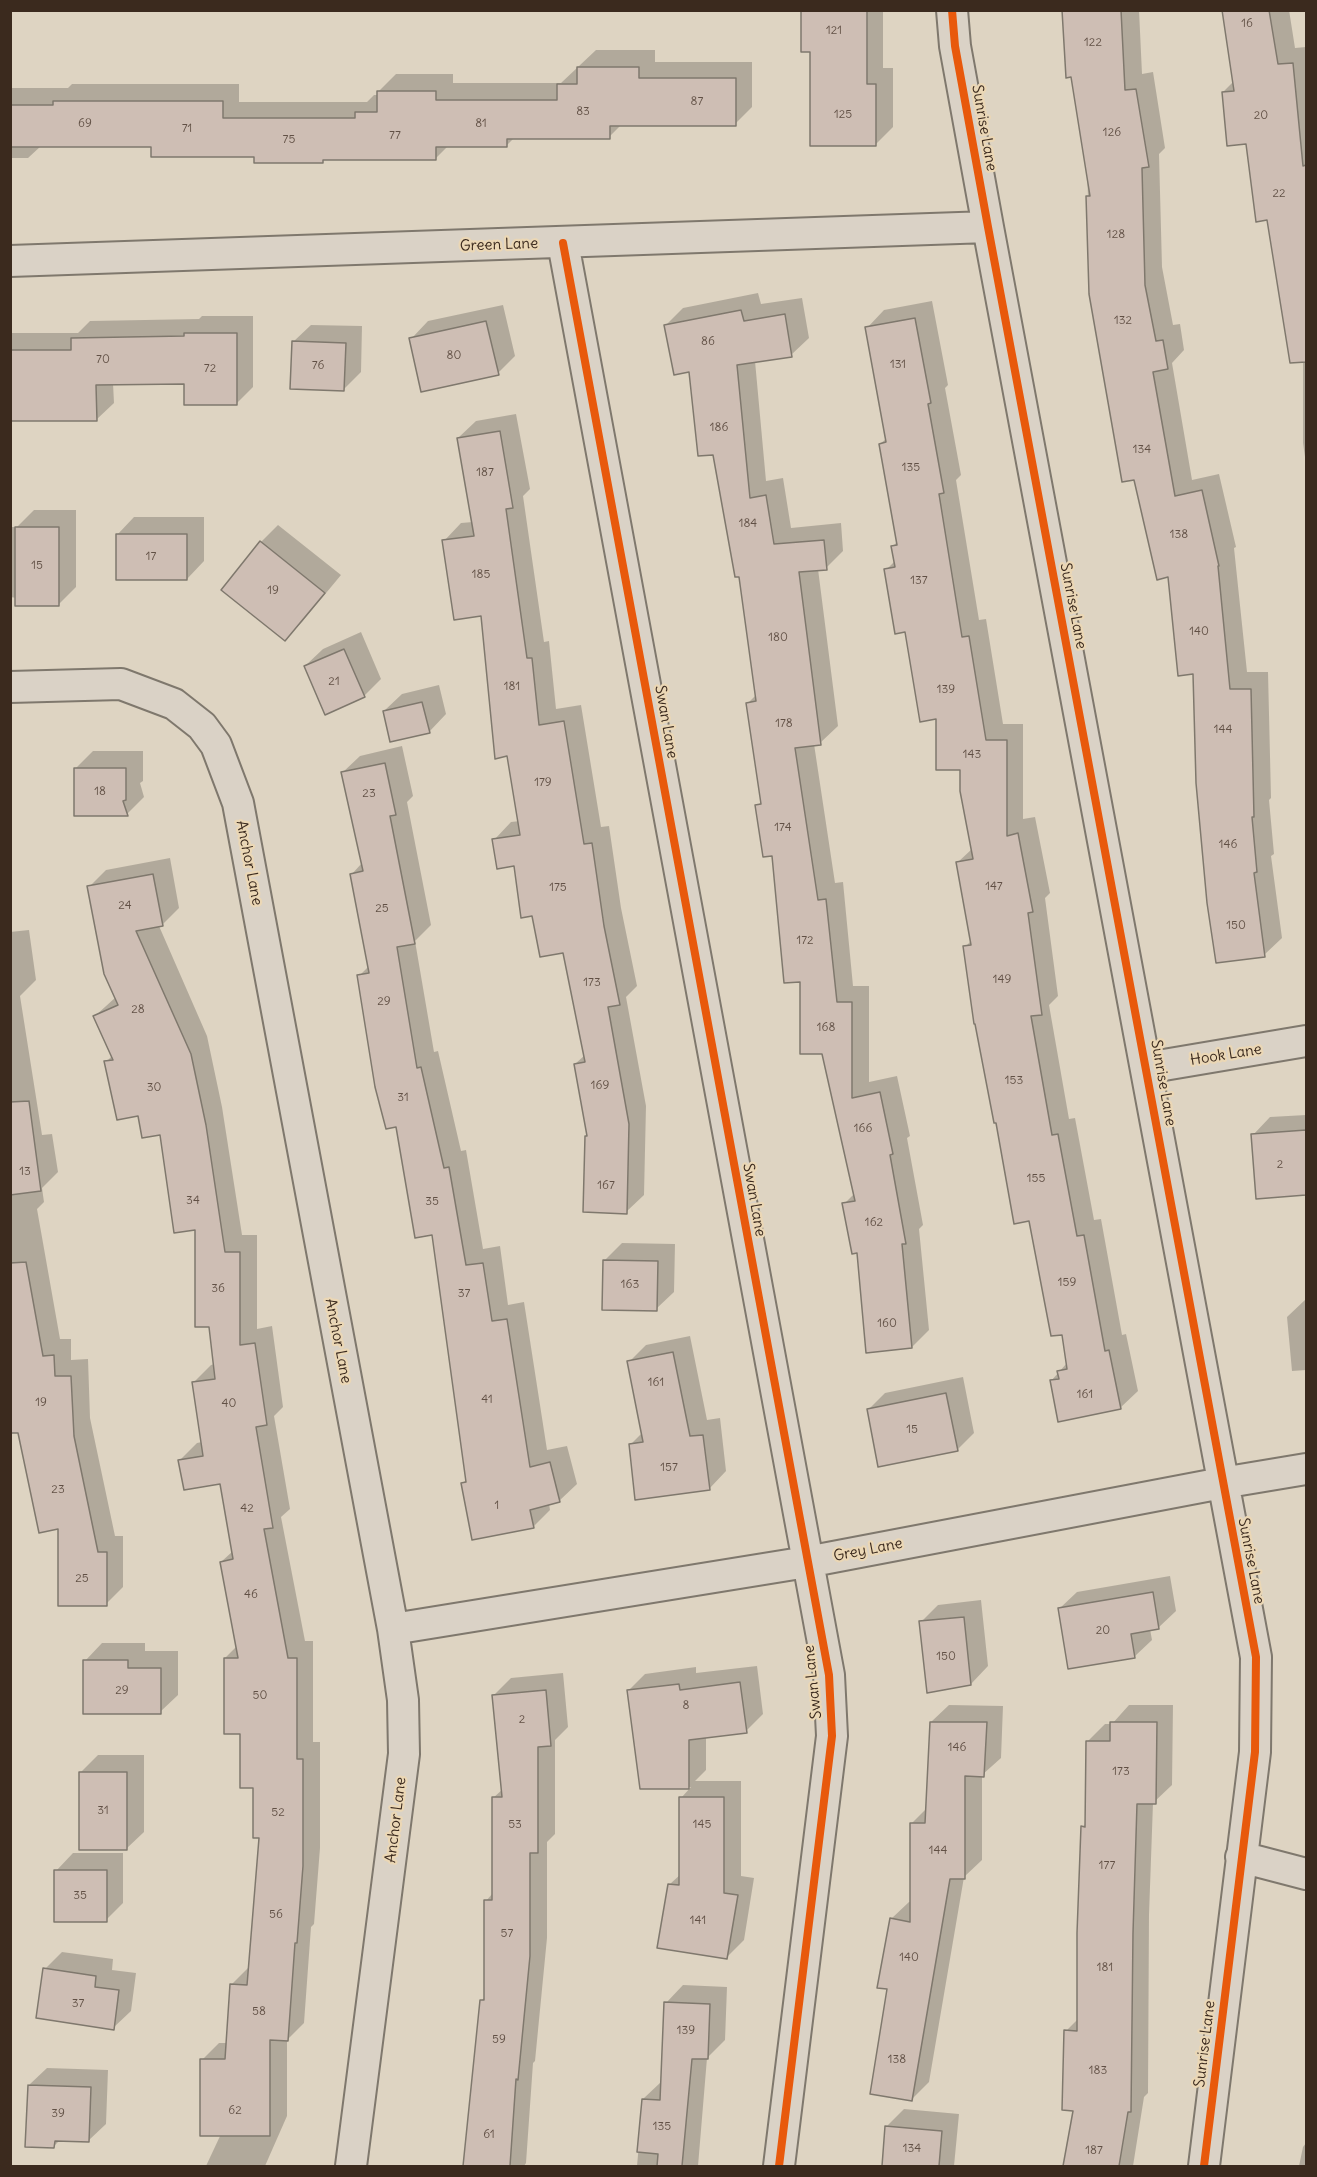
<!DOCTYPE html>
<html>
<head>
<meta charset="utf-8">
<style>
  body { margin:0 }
  #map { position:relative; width:1317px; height:2177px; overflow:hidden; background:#ded4c2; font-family:Delius,sans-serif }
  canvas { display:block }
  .frame { position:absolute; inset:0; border:12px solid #3b2a1e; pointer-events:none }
</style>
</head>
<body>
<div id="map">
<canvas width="1317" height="2177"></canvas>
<div class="frame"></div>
</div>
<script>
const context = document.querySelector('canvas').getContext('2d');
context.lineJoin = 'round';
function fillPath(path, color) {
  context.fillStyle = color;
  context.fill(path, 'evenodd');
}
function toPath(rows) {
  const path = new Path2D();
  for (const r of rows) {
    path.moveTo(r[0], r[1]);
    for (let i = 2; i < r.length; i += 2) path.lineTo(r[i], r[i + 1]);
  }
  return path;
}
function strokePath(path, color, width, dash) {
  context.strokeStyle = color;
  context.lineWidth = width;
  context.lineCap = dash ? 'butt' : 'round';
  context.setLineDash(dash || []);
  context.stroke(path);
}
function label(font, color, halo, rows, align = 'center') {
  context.font = font + ' Delius,sans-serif';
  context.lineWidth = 4.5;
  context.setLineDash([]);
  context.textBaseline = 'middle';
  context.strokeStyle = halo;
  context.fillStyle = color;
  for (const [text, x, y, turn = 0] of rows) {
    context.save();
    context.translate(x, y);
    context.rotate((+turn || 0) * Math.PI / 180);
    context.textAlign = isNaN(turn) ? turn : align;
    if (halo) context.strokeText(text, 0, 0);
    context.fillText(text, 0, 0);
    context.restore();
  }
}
const shadow = toPath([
  [802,10,883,10,883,68,893,68,893,127,876,144,811,50],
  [1064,10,1139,10,1142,74,1153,72,1165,148,1159,154,1162,267,1173,325,1180,324,1184,350,1172,363,1192,480,1219,474,1236,547,1234,548,1247,672,1268,672,1271,798,1269,800,1274,854,1271,856,1282,938,1264,955,1170,575,1091,294,1087,166],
  [1223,10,1289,10,1295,48,1306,47,1306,464,1303,443,1303,345,1247,143,1223,92,1234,81],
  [596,50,655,50,655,62,752,62,752,107,735,124,622,124,609,137,515,137,506,146,448,146,436,158,326,158,323,161,152,146,41,146,28,158,10,158,10,88,68,88,72,84,239,84,239,102,367,102,374,95,379,95,379,91,396,74,453,74,453,83,561,83],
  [758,293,761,304,802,298,809,338,791,355,755,361,766,481,783,478,791,528,841,523,843,551,826,568,818,569,838,726,820,743,814,744,835,883,843,882,853,986,869,986,869,1082,897,1076,910,1136,907,1138,923,1225,919,1229,929,1330,912,1347,858,1251,844,1204,855,1193,823,1052,801,980,773,855,757,806,762,801,748,703,757,694,741,575,714,453,691,370,666,325,683,308],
  [932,301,948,385,945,388,961,475,956,480,979,620,986,619,1003,724,1023,724,1023,819,1035,817,1050,893,1045,898,1058,996,1049,1005,1069,1119,1075,1118,1094,1220,1101,1219,1122,1335,1126,1334,1138,1391,1120,1408,1051,1381,1067,1363,1063,1333,1030,1220,965,947,972,940,957,863,973,848,962,769,938,718,886,570,895,561,893,546,898,541,880,444,887,438,867,328,884,310],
  [503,305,515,356,498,373,411,339,428,321],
  [202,316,253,316,253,387,236,404,185,382,113,383,114,403,96,420,10,419,10,333,78,333,90,321,199,319],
  [311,325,362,326,361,372,344,389,293,342],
  [516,414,530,489,523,496,544,642,549,641,556,709,581,705,601,827,609,826,621,908,637,986,626,997,646,1106,644,1195,626,1212,587,1136,588,1135,575,1064,585,1055,564,952,534,915,515,864,494,840,511,822,520,821,483,615,444,541,461,523,473,522,458,438,476,421],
  [34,510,76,510,76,587,59,604,10,597,10,527,17,527],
  [134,517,204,517,204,561,187,579,117,535],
  [278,525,341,575,302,622,285,639,223,589,261,542],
  [361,632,381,679,364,696,305,666,323,649],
  [439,685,446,714,429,732,384,711,402,694],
  [402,746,413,796,407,802,431,925,415,941,434,1052,438,1051,461,1151,466,1150,483,1249,500,1246,508,1305,524,1302,547,1450,567,1446,577,1484,559,1501,549,1504,550,1510,533,1527,462,1484,467,1479,433,1233,397,1125,359,976,369,966,351,875,362,863,342,773,360,756],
  [93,751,143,751,143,781,140,783,144,797,127,814,76,768],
  [170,858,179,908,162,925,159,926,207,1036,222,1107,242,1235,257,1235,257,1329,272,1326,283,1407,274,1416,290,1509,281,1517,305,1641,313,1641,313,1742,320,1742,320,1848,314,1924,311,1927,304,2023,287,2040,287,2116,265,2166,206,2166,221,2134,202,2060,219,2043,227,2043,231,1985,249,1967,261,1836,254,1786,225,1658,237,1646,221,1562,233,1551,221,1482,180,1460,197,1443,202,1442,194,1382,211,1365,215,1364,196,1228,161,1133,139,1114,106,1062,113,1055,95,1016,116,997,89,887,106,870],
  [29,930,36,980,20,996,42,1135,52,1134,58,1172,42,1188,44,1202,37,1209,60,1339,71,1339,71,1360,88,1359,90,1418,115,1536,123,1536,123,1587,106,1604,59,1527,19,1431,10,1432,10,932],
  [1306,1115,1306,1194,1257,1197,1253,1135,1270,1117],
  [622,1243,675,1244,674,1292,656,1309,605,1260],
  [1306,1299,1306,1370,1292,1371,1287,1317],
  [690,1336,707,1420,720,1418,726,1471,709,1489,630,1445,643,1432,629,1362,646,1345],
  [963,1377,974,1433,957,1450,868,1410,885,1393],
  [1170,1576,1176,1611,1158,1628,1150,1629,1152,1640,1134,1657,1059,1609,1077,1592],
  [981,1600,988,1666,971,1684,921,1622,938,1605],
  [102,1643,145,1643,145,1651,178,1651,178,1695,160,1712,85,1661],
  [757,1666,763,1714,746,1731,706,1736,706,1770,695,1781,741,1781,741,1876,754,1878,744,1940,727,1957,670,1884,681,1874,681,1798,691,1787,641,1787,628,1691,645,1674,696,1667,696,1673],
  [563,1673,568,1727,555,1740,555,1834,547,1842,547,1938,535,2061,533,2063,526,2163,524,2166,465,2166,482,2000,486,1996,486,1901,493,1893,493,1798,503,1789,494,1695,511,1678],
  [949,1705,1003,1706,1001,1758,982,1775,982,1860,964,1877,929,2082,912,2099,889,1988,891,1919,909,1902,912,1902,912,1823,928,1807,931,1722],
  [1129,1705,1173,1705,1172,1785,1153,1803,1149,1915,1148,2093,1144,2097,1133,2166,1065,2166,1074,2109,1066,2031,1079,2018,1082,1827,1087,1823,1088,1741,1105,1724,1112,1724],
  [98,1755,144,1755,144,1832,126,1849,81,1772],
  [73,1853,123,1853,123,1903,106,1920,56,1871],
  [62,1952,113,1959,112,1970,136,1973,131,2011,113,2028,45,1969],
  [683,1985,727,1987,725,2040,707,2058,698,2166,637,2166,643,2099,661,2082,666,2003],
  [47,2068,108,2070,106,2124,88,2141,60,2140,54,2146,29,2085],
  [904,2109,959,2114,954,2166,883,2166,886,2127],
  [1306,2143,1306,2166,1299,2166,1303,2147]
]);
const building = toPath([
  [801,10,867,10,867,84,876,84,876,146,810,146,810,52,801,52,801,10],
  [1062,10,1121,10,1125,90,1136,89,1149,167,1142,168,1145,285,1156,341,1163,340,1168,369,1153,372,1175,496,1202,490,1219,566,1218,566,1230,689,1251,689,1254,817,1252,817,1257,872,1254,873,1265,957,1216,963,1207,903,1196,783,1193,674,1178,676,1168,577,1157,580,1134,480,1122,482,1089,294,1086,196,1090,196,1071,77,1066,78,1062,10],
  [1222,10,1269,10,1278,64,1293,63,1303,166,1306,165,1306,362,1290,363,1267,220,1256,222,1246,144,1227,146,1222,92,1234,91,1222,10],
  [577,67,639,67,639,78,736,78,736,126,610,126,610,139,507,139,507,147,436,147,436,160,323,160,323,163,254,163,254,157,151,157,151,147,10,147,10,105,53,105,53,101,223,101,223,118,355,118,355,112,377,112,377,91,436,91,436,100,557,100,557,84,577,84,577,67],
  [741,310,744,321,785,314,792,357,737,365,750,498,766,495,774,544,824,540,827,570,799,572,821,745,795,748,818,900,826,899,837,1002,852,1002,852,1098,880,1092,893,1154,890,1155,906,1244,902,1244,912,1348,866,1353,857,1253,852,1254,842,1203,855,1201,822,1054,800,1054,800,982,784,983,772,856,763,857,755,805,761,804,746,703,756,701,739,577,735,577,713,455,698,456,689,372,674,375,664,325,741,310],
  [915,318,931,403,928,404,944,493,939,494,962,637,969,636,986,740,1007,740,1007,836,1018,833,1033,912,1028,913,1042,1015,1031,1016,1052,1135,1058,1134,1077,1236,1084,1235,1105,1351,1109,1350,1121,1409,1058,1422,1050,1380,1059,1379,1057,1371,1067,1369,1062,1335,1051,1336,1029,1221,1014,1224,996,1123,994,1123,975,1024,974,1024,963,946,971,945,956,862,973,859,960,791,960,770,936,770,936,719,920,722,905,632,895,634,884,569,895,567,891,546,897,545,879,444,886,442,865,327,915,318],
  [486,321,499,375,421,392,409,338,486,321],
  [184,333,237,333,237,405,184,405,184,384,96,385,97,421,10,421,10,350,71,350,71,338,184,336,184,333],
  [292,341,346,343,344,391,290,389,292,341],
  [500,431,513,508,506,509,527,658,532,658,539,725,564,721,584,844,592,843,604,926,620,1005,608,1007,629,1124,627,1214,583,1212,585,1136,587,1136,574,1064,585,1062,563,953,540,957,532,916,521,918,514,866,497,869,492,839,520,835,507,756,495,759,481,616,454,620,442,540,474,536,457,438,500,431],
  [15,527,59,527,59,606,15,606,15,527],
  [116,534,187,534,187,580,116,580,116,534],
  [260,541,325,593,285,641,221,590,260,541],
  [344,649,365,697,325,715,304,666,344,649],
  [422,702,430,733,390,742,383,711,422,702],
  [385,763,396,815,390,816,415,944,397,947,417,1068,421,1067,444,1168,449,1167,466,1265,483,1263,492,1321,507,1319,530,1467,550,1462,560,1502,530,1510,534,1528,472,1540,461,1483,466,1482,432,1235,415,1238,396,1127,386,1129,375,1087,357,975,369,973,350,874,363,871,341,772,385,763],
  [74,768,126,768,126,800,123,801,128,816,74,816,74,768],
  [153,874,163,926,136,931,191,1054,206,1125,225,1252,240,1252,240,1345,255,1343,267,1425,256,1427,273,1528,264,1529,288,1658,297,1658,297,1759,303,1759,303,1866,297,1943,295,1943,288,2041,270,2040,270,2136,200,2136,200,2059,225,2059,230,1984,247,1985,259,1838,253,1838,253,1788,240,1788,240,1734,224,1734,224,1658,238,1658,220,1562,233,1559,220,1484,184,1490,178,1460,203,1456,192,1382,215,1379,209,1327,195,1327,195,1230,174,1233,160,1135,142,1138,138,1116,117,1120,104,1061,113,1060,93,1016,118,1005,104,974,87,886,153,874],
  [29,1101,41,1191,10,1195,10,1102,29,1101],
  [1306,1130,1306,1195,1256,1199,1251,1134,1306,1130],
  [603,1260,658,1261,657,1311,602,1310,603,1260],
  [26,1262,43,1356,54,1355,55,1376,71,1376,74,1436,98,1552,107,1552,107,1606,58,1606,58,1529,39,1533,18,1433,10,1433,10,1263,26,1262],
  [673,1352,690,1436,703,1435,710,1490,635,1500,629,1444,643,1442,627,1361,673,1352],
  [946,1393,958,1451,878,1467,867,1409,946,1393],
  [1153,1592,1159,1629,1131,1634,1135,1658,1068,1669,1058,1608,1153,1592],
  [964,1617,971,1685,927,1693,919,1621,964,1617],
  [83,1660,128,1660,128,1668,161,1668,161,1714,83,1714,83,1660],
  [740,1682,747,1733,689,1740,689,1789,640,1789,627,1690,679,1684,680,1690,740,1682],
  [546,1690,551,1746,538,1747,538,1853,530,1853,530,1956,518,2080,516,2079,510,2166,463,2166,480,2000,484,2000,484,1900,492,1900,492,1797,502,1797,492,1695,546,1690],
  [930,1722,987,1722,984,1777,965,1776,965,1879,950,1879,912,2101,870,2094,887,1989,877,1988,890,1918,910,1922,910,1823,925,1823,930,1722],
  [1110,1722,1157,1722,1156,1804,1137,1804,1133,1933,1131,2112,1128,2112,1119,2166,1063,2166,1073,2111,1062,2110,1064,2030,1077,2031,1077,1933,1081,1826,1085,1827,1086,1741,1110,1741,1110,1722],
  [79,1772,127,1772,127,1850,79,1850,79,1772],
  [679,1797,724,1797,724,1893,738,1895,727,1959,657,1948,668,1884,679,1885,679,1797],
  [54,1870,107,1870,107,1922,54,1922,54,1870],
  [43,1968,96,1976,95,1987,119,1990,114,2030,36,2018,43,1968],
  [664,2002,710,2004,708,2059,692,2059,682,2166,657,2166,658,2154,637,2152,642,2099,660,2100,664,2002],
  [28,2085,91,2087,89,2142,55,2141,54,2148,25,2147,28,2085],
  [885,2126,942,2131,939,2166,882,2166,885,2126]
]);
const minor = toPath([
  [952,10,955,46,988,227,1256,1657,1255,1752,1204,2166],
  [563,243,829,1675,832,1736,779,2166],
  [10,261,988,227],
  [10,687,121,684,174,704,202,726,216,745,238,803,393,1629,403,1700,404,1754,351,2166],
  [1146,1068,1306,1041],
  [393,1629,807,1562,1222,1483,1306,1469],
  [1241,1857,1306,1874]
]);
const cycleway = toPath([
  [952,10,955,46,988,227,1256,1657,1255,1752,1204,2166],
  [563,243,829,1675,832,1736,779,2166]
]);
const numberNames = [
  ["16",1247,24],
  ["121",834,31],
  ["122",1093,43],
  ["87",697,102],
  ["83",583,112],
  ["125",843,115],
  ["20",1261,116],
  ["69",85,124],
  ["81",481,124],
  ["71",187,129],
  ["126",1112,133],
  ["77",395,136],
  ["75",289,140],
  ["22",1279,194],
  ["128",1116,235],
  ["132",1123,321],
  ["86",708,342],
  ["80",454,356],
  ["70",103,360],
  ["131",898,365],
  ["76",318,366],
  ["72",210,369],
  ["186",719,428],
  ["134",1142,450],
  ["135",911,468],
  ["187",485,473],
  ["184",748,524],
  ["138",1179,535],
  ["17",151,557],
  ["15",37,566],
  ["185",481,575],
  ["137",919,581],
  ["19",273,591],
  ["140",1199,632],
  ["180",778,638],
  ["21",334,682],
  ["181",512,687],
  ["139",946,690],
  ["178",784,724],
  ["144",1223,730],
  ["143",972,755],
  ["179",543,783],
  ["18",100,792],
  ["23",369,794],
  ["174",783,828],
  ["146",1228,845],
  ["147",994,887],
  ["175",558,888],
  ["24",125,906],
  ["25",382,909],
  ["150",1236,926],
  ["172",805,941],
  ["149",1002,980],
  ["173",592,983],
  ["29",384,1002],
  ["28",138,1010],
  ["168",826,1028],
  ["153",1014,1081],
  ["169",600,1086],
  ["30",154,1088],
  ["31",403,1098],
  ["166",863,1129],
  ["2",1280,1165],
  ["13",25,1172],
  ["155",1036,1179],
  ["167",606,1186],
  ["34",193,1201],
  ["35",432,1202],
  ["162",874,1223],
  ["159",1067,1283],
  ["163",630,1285],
  ["36",218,1289],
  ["37",464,1294],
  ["160",887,1324],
  ["161",656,1383],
  ["161",1085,1395],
  ["41",487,1400],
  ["19",41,1403],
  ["40",229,1404],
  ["15",912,1430],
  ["157",669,1468],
  ["23",58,1490],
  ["1",497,1506],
  ["42",247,1509],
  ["25",82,1579],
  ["46",251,1595],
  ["20",1103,1631],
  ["150",946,1657],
  ["29",122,1691],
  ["50",260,1696],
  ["8",686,1706],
  ["2",522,1720],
  ["146",957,1748],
  ["173",1121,1772],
  ["31",103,1811],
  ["52",278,1813],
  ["53",515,1825],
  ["145",702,1825],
  ["144",938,1851],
  ["177",1107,1866],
  ["35",80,1896],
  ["56",276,1915],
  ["141",698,1921],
  ["57",507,1934],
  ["140",909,1958],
  ["181",1105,1968],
  ["37",78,2004],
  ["58",259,2012],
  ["139",686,2031],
  ["59",499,2040],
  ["138",897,2060],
  ["183",1098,2071],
  ["62",235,2111],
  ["39",58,2114],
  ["135",662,2127],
  ["61",489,2135],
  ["134",912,2149],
  ["187",1094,2151]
];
const streetNames = [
  ["Sunrise Lane",984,128,80],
  ["Green Lane",499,245,-2],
  ["Sunrise Lane",1073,606,79],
  ["Swan Lane",666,722,80],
  ["Anchor Lane",249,863,79],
  ["Hook Lane",1226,1055,-9],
  ["Sunrise Lane",1163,1083,80],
  ["Swan Lane",754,1200,80],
  ["Anchor Lane",338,1341,79],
  ["Grey Lane",868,1550,-11],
  ["Sunrise Lane",1251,1561,79],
  ["Swan Lane",813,1682,-96],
  ["Anchor Lane",396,1820,-83],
  ["Sunrise Lane",1205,2044,-83]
];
fillPath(shadow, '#0003');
fillPath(building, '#cebeb4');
strokePath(building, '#7f786d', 1.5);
strokePath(minor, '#7f786d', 34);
strokePath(minor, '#dad2c6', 30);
strokePath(cycleway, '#e8590c', 8);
label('12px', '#615045', null, numberNames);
label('15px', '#3b2a1e', '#ebd7b5', streetNames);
</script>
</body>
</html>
